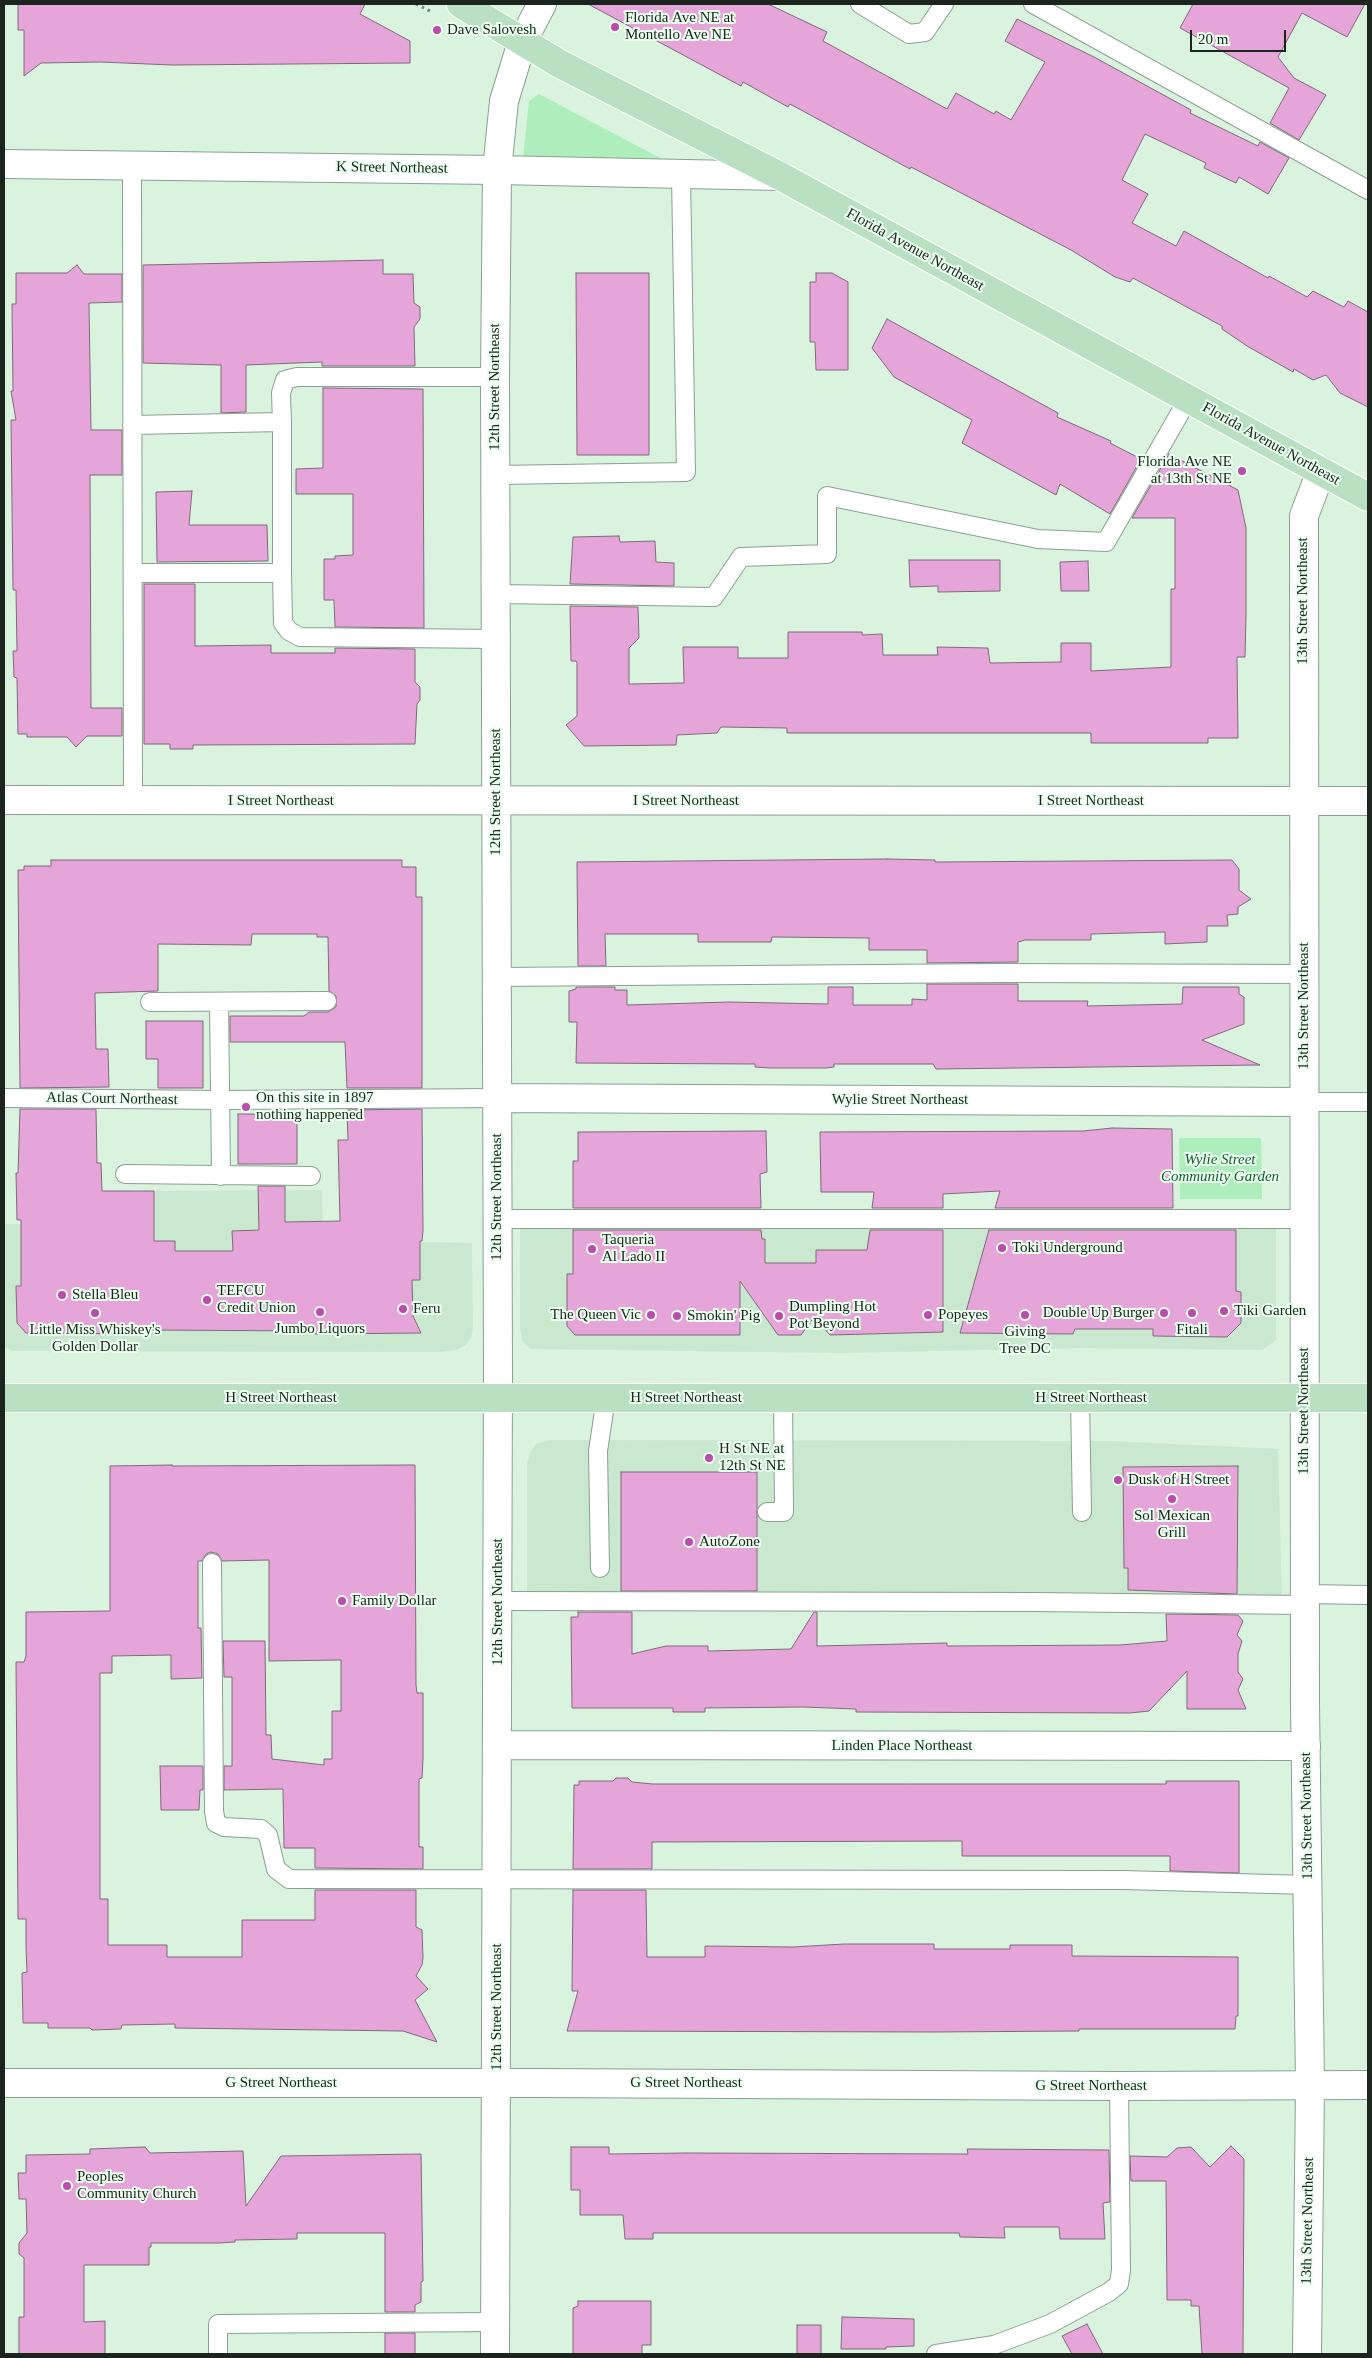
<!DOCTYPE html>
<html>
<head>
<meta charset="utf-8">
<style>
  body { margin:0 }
  #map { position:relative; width:1372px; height:2358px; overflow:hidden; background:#daf3df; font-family:"Times New Roman",serif }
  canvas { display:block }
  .frame { position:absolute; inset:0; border:5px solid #1b241d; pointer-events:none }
  .scale { position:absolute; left:1190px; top:30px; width:96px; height:22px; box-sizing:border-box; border:2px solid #1b241d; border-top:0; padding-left:6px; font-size:15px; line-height:18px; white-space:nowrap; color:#1b241d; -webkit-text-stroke:4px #ebffef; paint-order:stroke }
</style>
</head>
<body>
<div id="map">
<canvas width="1372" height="2358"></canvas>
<div class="frame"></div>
<div class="scale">20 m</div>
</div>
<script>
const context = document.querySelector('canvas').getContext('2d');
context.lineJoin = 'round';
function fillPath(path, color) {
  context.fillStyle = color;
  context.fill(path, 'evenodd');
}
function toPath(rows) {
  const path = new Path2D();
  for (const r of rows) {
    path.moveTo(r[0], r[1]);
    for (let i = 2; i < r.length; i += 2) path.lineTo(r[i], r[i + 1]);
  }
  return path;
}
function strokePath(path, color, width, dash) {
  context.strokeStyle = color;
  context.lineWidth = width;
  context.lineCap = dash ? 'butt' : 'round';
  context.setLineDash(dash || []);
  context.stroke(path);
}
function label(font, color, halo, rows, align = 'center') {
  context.font = font + ' "Times New Roman",serif';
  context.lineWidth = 4;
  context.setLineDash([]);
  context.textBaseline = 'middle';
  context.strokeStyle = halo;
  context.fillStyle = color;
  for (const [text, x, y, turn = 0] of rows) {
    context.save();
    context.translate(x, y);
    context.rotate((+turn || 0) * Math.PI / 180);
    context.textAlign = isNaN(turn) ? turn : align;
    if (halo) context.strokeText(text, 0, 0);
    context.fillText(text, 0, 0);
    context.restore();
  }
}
const built = toPath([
  [322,1190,323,1240,472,1243,473,1327,471,1338,465,1346,456,1350,438,1352,12,1351,4,1347,4,1224,153,1224,154,1191],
  [520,1224,1276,1226,1276,1340,1262,1350,1081,1348,842,1353,530,1349,522,1341,520,1327],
  [549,1440,1111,1441,1278,1449,1282,1601,527,1600,527,1464,530,1453,536,1444]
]);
const green = toPath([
  [539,94,662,159,662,161,523,158,529,101],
  [1179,1138,1261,1138,1262,1199,1180,1199]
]);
const building = toPath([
  [18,4,365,4,360,14,410,41,410,63,172,65,100,62,41,63,24,76,24,30,18,30,18,4],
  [588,4,768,4,827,32,823,41,947,109,956,93,994,114,996,111,1011,120,1045,62,1005,41,1017,19,1094,57,1191,110,1190,113,1258,146,1260,142,1289,158,1268,194,1239,177,1236,183,1204,168,1206,163,1145,134,1122,180,1148,194,1132,223,1176,246,1184,231,1268,278,1269,276,1307,297,1313,291,1344,307,1348,301,1368,312,1368,407,1340,393,1326,375,1313,380,1294,369,1293,372,1247,346,1222,329,1222,326,1133,278,1130,282,1115,277,1071,250,1021,224,911,167,910,169,790,104,788,107,743,82,741,86,588,4],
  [1193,4,1365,4,1347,37,1302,13,1278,57,1294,78,1326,95,1299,140,1270,123,1289,88,1180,28,1193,4],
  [383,260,383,274,413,274,414,303,420,307,420,319,414,327,415,366,322,366,322,362,246,365,246,412,221,413,221,365,143,363,143,265,383,260],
  [77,265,84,274,122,274,122,302,89,303,91,430,122,430,122,475,90,475,91,708,122,708,122,736,87,736,76,747,67,737,27,737,27,734,18,734,17,678,14,677,13,651,17,651,16,590,13,590,11,420,16,420,11,391,13,391,12,304,16,304,16,273,67,273,77,265],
  [576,273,649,273,649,455,577,455,576,273],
  [816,273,832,273,848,282,848,370,816,370,815,342,810,342,810,282,816,282,816,273],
  [887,319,1058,413,1057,417,1111,441,1110,443,1141,459,1110,514,1060,484,1056,495,962,443,972,420,894,377,872,348,887,319],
  [323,388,423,389,424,628,335,627,334,600,324,600,324,559,335,559,335,556,353,555,353,494,296,494,296,469,323,468,323,388],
  [1169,454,1238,490,1246,528,1246,616,1245,657,1237,657,1238,738,1208,738,1208,743,1091,743,1091,733,787,733,787,728,721,727,717,733,677,735,676,745,584,746,566,725,577,716,577,663,576,661,571,661,570,606,638,607,639,638,629,648,629,684,684,683,683,647,738,647,738,658,788,658,788,632,862,632,862,635,882,634,883,655,938,655,937,647,988,648,990,663,1061,662,1061,643,1091,643,1091,671,1171,667,1171,589,1175,589,1175,518,1132,518,1169,454],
  [192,491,189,525,267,525,268,561,157,562,156,492,192,491],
  [619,536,620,542,655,541,656,562,674,563,674,586,570,584,573,537,619,536],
  [909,560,1000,560,1000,591,938,592,938,586,910,587,909,560],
  [1088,561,1089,591,1061,591,1060,562,1088,561],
  [144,584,195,584,195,646,271,645,271,653,335,653,335,648,415,649,415,682,420,687,420,700,417,704,415,744,193,745,193,749,170,749,170,744,144,744,144,584],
  [887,859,935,860,935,862,1232,860,1239,869,1239,890,1251,899,1238,907,1238,914,1227,915,1228,926,1207,926,1207,942,1165,944,1165,932,1091,934,1091,940,1025,940,1018,942,1018,962,927,963,927,950,869,950,869,938,772,937,771,942,698,942,698,934,605,934,606,966,578,966,577,862,887,859],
  [51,860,402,860,402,867,416,867,416,897,422,897,422,1088,347,1088,345,1042,230,1042,230,1016,304,1016,309,1012,328,1012,336,1007,336,996,329,991,328,937,317,937,317,934,252,934,251,945,158,944,158,991,95,993,96,1049,108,1049,109,1087,20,1088,18,870,24,870,24,866,51,866,51,860],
  [927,984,1018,984,1018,1001,1088,1001,1087,1006,1182,1004,1183,987,1239,987,1239,994,1244,997,1244,1024,1202,1040,1260,1065,936,1069,933,1064,834,1064,834,1067,826,1068,770,1068,755,1067,755,1064,576,1063,577,1022,569,1022,569,991,576,989,576,987,615,987,615,990,627,990,627,1005,729,1002,828,1004,828,987,853,987,853,1005,912,1005,912,999,927,1000,927,984],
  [146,1021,203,1021,203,1088,158,1088,158,1059,146,1059,146,1021],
  [20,1109,96,1109,97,1163,101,1163,102,1191,154,1191,154,1241,175,1241,175,1251,233,1251,232,1231,259,1230,258,1186,285,1186,285,1222,340,1221,338,1140,348,1140,347,1110,422,1109,423,1231,422,1241,420,1241,420,1280,412,1280,413,1316,421,1333,315,1334,313,1331,151,1330,147,1334,26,1333,17,1323,16,1286,21,1286,21,1220,17,1220,16,1173,18,1173,20,1109],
  [238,1114,297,1114,297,1164,238,1164,238,1114],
  [1112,1128,1172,1129,1173,1208,995,1208,1000,1191,943,1194,943,1208,872,1208,874,1192,821,1192,820,1132,1083,1131,1112,1128],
  [766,1131,767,1172,760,1174,761,1208,573,1208,573,1161,578,1161,578,1132,766,1131],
  [573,1230,761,1230,762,1239,765,1239,765,1263,816,1263,816,1250,867,1250,870,1230,943,1230,943,1332,830,1335,814,1317,801,1335,778,1335,740,1281,740,1335,575,1335,567,1326,567,1274,573,1274,573,1230],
  [989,1230,1236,1230,1236,1291,1241,1292,1241,1323,1227,1337,1153,1336,1153,1329,1075,1329,1073,1334,960,1333,989,1230],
  [172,1465,172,1466,415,1465,416,1685,417,1693,423,1693,423,1759,422,1778,419,1779,419,1847,423,1847,423,1869,315,1868,315,1848,284,1848,283,1789,224,1790,224,1766,232,1766,232,1677,224,1677,223,1641,265,1641,266,1735,271,1735,272,1759,324,1765,324,1759,332,1759,332,1711,341,1711,341,1660,269,1661,269,1560,222,1561,218,1554,211,1552,206,1554,202,1561,198,1561,198,1628,201,1628,202,1678,171,1679,171,1655,112,1656,112,1673,100,1673,100,1899,108,1899,108,1945,167,1945,167,1957,242,1957,242,1920,315,1920,315,1890,416,1890,416,1927,422,1930,423,1958,422,1965,416,1976,428,1989,415,2000,437,2042,403,2031,175,2028,175,2024,122,2025,121,2029,92,2030,90,2028,48,2028,48,2023,23,2023,22,1973,27,1972,26,1948,26,1919,18,1919,16,1662,24,1662,26,1656,26,1612,110,1611,110,1466,172,1465],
  [1238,1466,1237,1594,1128,1590,1128,1568,1124,1568,1123,1467,1238,1466],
  [621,1472,757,1472,757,1591,621,1591,621,1472],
  [578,1612,632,1612,632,1654,666,1646,708,1646,708,1651,791,1649,814,1612,817,1612,817,1646,947,1643,947,1646,1120,1645,1167,1641,1166,1614,1238,1615,1243,1621,1237,1635,1242,1641,1238,1654,1238,1672,1243,1679,1238,1690,1246,1709,1187,1709,1187,1671,1149,1711,1130,1713,856,1712,856,1709,803,1707,705,1708,705,1712,673,1712,673,1708,572,1708,571,1617,578,1617,578,1612],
  [160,1766,203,1766,203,1790,200,1790,199,1810,161,1810,160,1766],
  [616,1778,628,1778,632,1782,653,1784,1166,1784,1166,1781,1239,1781,1239,1873,1170,1871,1170,1856,962,1856,962,1841,652,1842,652,1869,573,1869,574,1785,579,1785,579,1781,613,1781,616,1778],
  [573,1890,646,1890,647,1957,705,1957,705,1946,793,1947,844,1944,934,1944,934,1949,1010,1949,1010,1945,1072,1945,1072,1956,1238,1957,1238,2016,1236,2016,1235,2029,1079,2029,1079,2031,934,2032,567,2031,578,1991,572,1991,573,1890],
  [1231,2146,1244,2159,1243,2354,1202,2354,1199,2306,1191,2306,1191,2300,1167,2300,1166,2181,1131,2181,1130,2156,1167,2157,1177,2148,1191,2147,1210,2167,1231,2146],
  [145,2147,150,2153,243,2151,246,2206,281,2156,421,2154,423,2281,421,2282,421,2302,415,2305,415,2312,385,2312,385,2233,297,2233,297,2239,235,2240,235,2242,219,2243,151,2243,151,2247,149,2247,149,2265,84,2265,84,2322,105,2321,105,2354,19,2354,19,2317,24,2317,24,2258,19,2254,19,2243,27,2233,26,2199,19,2199,18,2173,26,2173,26,2155,90,2154,90,2149,145,2147],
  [571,2147,609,2147,609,2154,686,2153,968,2154,967,2149,1109,2150,1110,2202,1103,2203,1105,2239,1060,2239,1059,2227,1004,2227,1005,2238,960,2237,959,2233,653,2233,653,2239,625,2239,623,2215,580,2215,580,2190,571,2190,571,2147],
  [578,2301,651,2301,651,2345,642,2345,642,2354,573,2354,573,2308,578,2306,578,2301],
  [842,2317,914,2319,914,2346,886,2347,886,2349,841,2349,842,2317],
  [1087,2324,1103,2354,1072,2354,1062,2336,1087,2324],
  [797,2325,821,2325,821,2354,797,2354,797,2325],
  [385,2333,415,2333,415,2354,385,2354,385,2333]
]);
const path = toPath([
  [416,4,432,12]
]);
const service = toPath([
  [860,4,909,34,925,32,944,4],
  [1033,4,1368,190],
  [132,166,133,801],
  [282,422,281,393,285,380,297,377,495,377],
  [132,425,282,422,282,573,133,573],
  [496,475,686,472,681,174],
  [282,573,283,623,289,631,300,637,496,639],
  [496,594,714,597,741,557,827,554,827,496,1038,539,1106,542,1188,399],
  [497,977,1000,973,1304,974],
  [150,1002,327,1001],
  [219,1002,221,1176],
  [4,1098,221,1100,497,1098],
  [1304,1102,1368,1102],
  [125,1174,311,1176],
  [497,1219,1304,1219],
  [1080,1398,1082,1512],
  [767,1512,784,1512,783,1398],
  [212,1563,214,1811,216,1823,224,1827,261,1829,268,1835,276,1869,289,1879,1123,1880,1308,1885],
  [600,1568,598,1451,606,1398],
  [1305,1594,1368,1595],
  [498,1601,1034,1602,1305,1605],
  [218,2354,218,2324,495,2322],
  [936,2354,994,2345,1050,2324,1109,2292,1119,2284,1121,2270,1119,2086]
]);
const minor = toPath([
  [522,42,542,4],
  [4,800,1368,801],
  [497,1098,1304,1102],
  [498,1745,1306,1746],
  [4,2083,538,2083,1119,2086,1368,2085],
  [495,2354,498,1371,495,377,497,170]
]);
const tertiary = toPath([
  [1307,2354,1310,2085,1305,1702,1304,516,1321,471]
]);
const secondary = toPath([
  [4,164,497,170,780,176],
  [497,170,504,101,522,42]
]);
const primary = toPath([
  [461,4,560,64,780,176,1368,497],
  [4,1398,1368,1398]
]);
const markers = [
  [615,27,5,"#b94cac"],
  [437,30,5,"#b94cac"],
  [1242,471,5,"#b94cac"],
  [246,1107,5,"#b94cac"],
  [1002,1248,5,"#b94cac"],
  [592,1249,5,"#b94cac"],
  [62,1295,5,"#b94cac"],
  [207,1300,5,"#b94cac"],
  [403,1309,5,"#b94cac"],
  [1224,1311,5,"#b94cac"],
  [320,1312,5,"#b94cac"],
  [95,1313,5,"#b94cac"],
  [1164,1313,5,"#b94cac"],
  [1192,1313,5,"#b94cac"],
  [651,1315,5,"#b94cac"],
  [928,1315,5,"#b94cac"],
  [1025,1315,5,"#b94cac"],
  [677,1316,5,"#b94cac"],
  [779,1316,5,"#b94cac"],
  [709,1458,5,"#b94cac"],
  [1118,1480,5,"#b94cac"],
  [1172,1499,5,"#b94cac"],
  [689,1542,5,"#b94cac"],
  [342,1601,5,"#b94cac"],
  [67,2186,5,"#b94cac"]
];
const poiNames = [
  ["Florida Ave NE at",625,18],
  ["Montello Ave NE",625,35],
  ["Dave Salovesh",447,30],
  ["Florida Ave NE",1232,462,"right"],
  ["at 13th St NE",1232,479,"right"],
  ["On this site in 1897",256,1098],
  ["nothing happened",256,1115],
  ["Taqueria",602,1240],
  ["Al Lado II",602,1257],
  ["Toki Underground",1012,1248],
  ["TEFCU",217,1291],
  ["Credit Union",217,1308],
  ["Stella Bleu",72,1295],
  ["Dumpling Hot",789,1307],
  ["Pot Beyond",789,1324],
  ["Feru",413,1309],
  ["Tiki Garden",1234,1311],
  ["Double Up Burger",1154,1313,"right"],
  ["The Queen Vic",641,1315,"right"],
  ["Popeyes",938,1315],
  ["Smokin' Pig",687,1316],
  ["Jumbo Liquors",320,1329,"center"],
  ["Little Miss Whiskey's",95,1330,"center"],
  ["Golden Dollar",95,1347,"center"],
  ["Fitali",1192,1330,"center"],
  ["Giving",1025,1332,"center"],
  ["Tree DC",1025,1349,"center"],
  ["H St NE at",719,1449],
  ["12th St NE",719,1466],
  ["Dusk of H Street",1128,1480],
  ["Sol Mexican",1172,1516,"center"],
  ["Grill",1172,1533,"center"],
  ["AutoZone",699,1542],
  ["Family Dollar",352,1601],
  ["Peoples",77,2177],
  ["Community Church",77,2194]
];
const streetNames = [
  ["K Street Northeast",392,168,1],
  ["Florida Avenue Northeast",915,250,29],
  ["12th Street Northeast",495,387,-90],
  ["Florida Avenue Northeast",1271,444,29],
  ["13th Street Northeast",1303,601,-90],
  ["12th Street Northeast",496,792,-90],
  ["I Street Northeast",281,801],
  ["I Street Northeast",686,801],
  ["I Street Northeast",1091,801],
  ["13th Street Northeast",1304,1006,-90],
  ["Atlas Court Northeast",112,1099,1],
  ["Wylie Street Northeast",900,1100],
  ["12th Street Northeast",497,1197,-90],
  ["H Street Northeast",281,1398],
  ["H Street Northeast",686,1398],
  ["H Street Northeast",1091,1398],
  ["13th Street Northeast",1304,1411,-90],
  ["12th Street Northeast",498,1602,-90],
  ["Linden Place Northeast",902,1746],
  ["13th Street Northeast",1307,1816,-91],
  ["12th Street Northeast",497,2007,-90],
  ["G Street Northeast",281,2083],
  ["G Street Northeast",686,2083],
  ["G Street Northeast",1091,2086],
  ["13th Street Northeast",1308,2221,-89]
];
const parkNames = [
  ["Wylie Street",1220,1160],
  ["Community Garden",1220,1177]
];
fillPath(built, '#c9e8cf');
fillPath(green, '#adeebc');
fillPath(building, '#e5a5d9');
strokePath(building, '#7f6a7b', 1);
strokePath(service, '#8aa18f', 20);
strokePath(minor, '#8aa18f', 30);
strokePath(tertiary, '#8aa18f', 30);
strokePath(secondary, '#8aa18f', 30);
strokePath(primary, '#fff', 30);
strokePath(path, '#738376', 3, [2.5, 4]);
strokePath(service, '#fff', 18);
strokePath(minor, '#fff', 28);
strokePath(tertiary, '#fff', 28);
strokePath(secondary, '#fff', 28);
strokePath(primary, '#b9e0c2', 28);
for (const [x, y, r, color] of markers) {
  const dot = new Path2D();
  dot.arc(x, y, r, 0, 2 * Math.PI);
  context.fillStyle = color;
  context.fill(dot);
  strokePath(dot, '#ebffef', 2);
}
label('15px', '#1b241d', '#ebffef', poiNames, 'left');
label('15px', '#1b241d', '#ebffef', streetNames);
label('italic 15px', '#115e2f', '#ebffef', parkNames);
</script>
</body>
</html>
